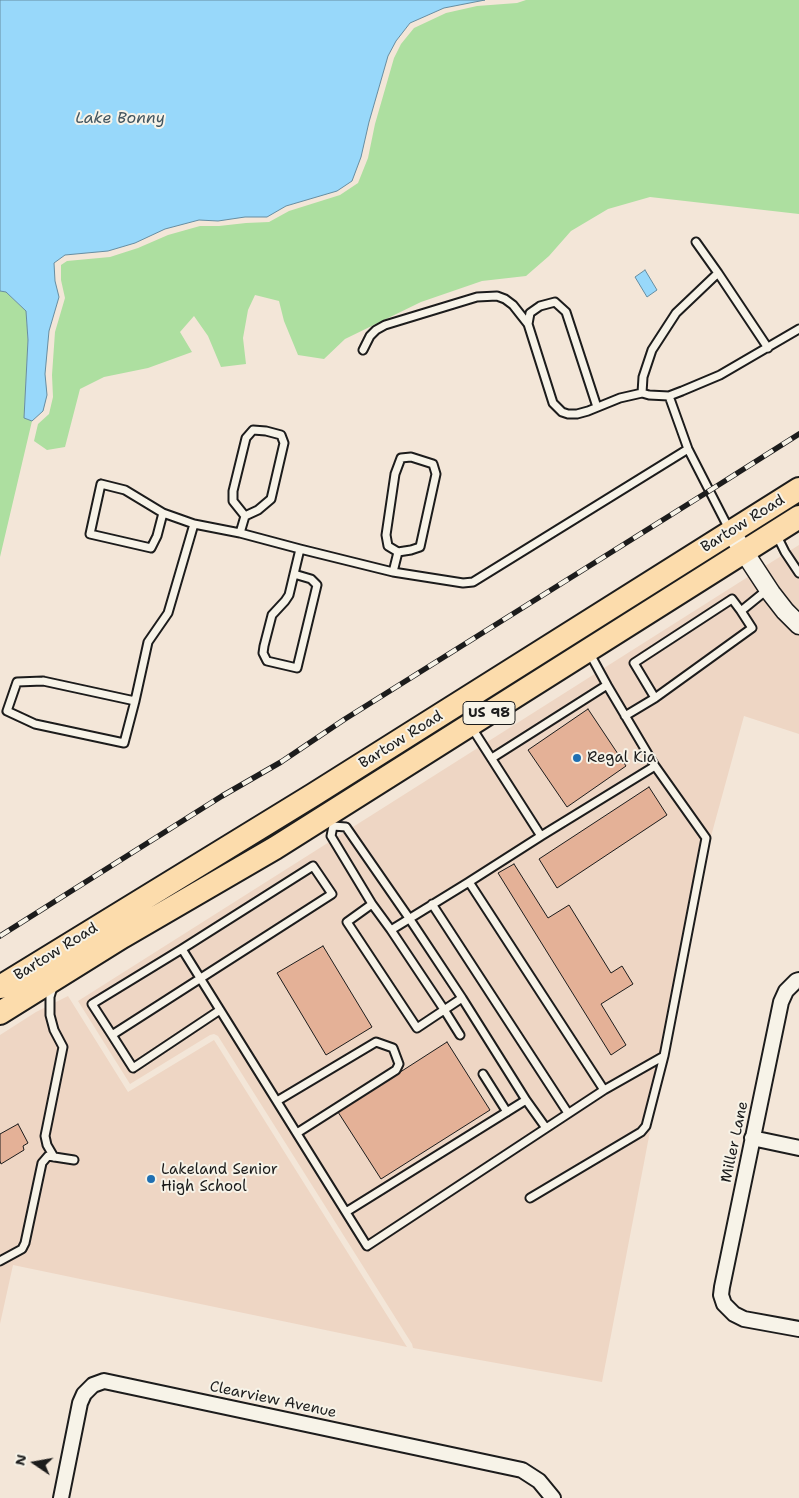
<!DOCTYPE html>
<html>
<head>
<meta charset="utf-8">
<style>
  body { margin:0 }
  #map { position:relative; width:799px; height:1498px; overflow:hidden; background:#f3e6d8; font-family:"Shantell Sans",sans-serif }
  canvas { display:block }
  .north { position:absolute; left:10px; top:1438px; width:50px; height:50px; -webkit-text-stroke:4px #f7f3e8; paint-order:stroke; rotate:282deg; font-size:14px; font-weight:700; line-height:20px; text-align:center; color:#1c1c1c }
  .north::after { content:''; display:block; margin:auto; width:18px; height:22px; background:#1c1c1c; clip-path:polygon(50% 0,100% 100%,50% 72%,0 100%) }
</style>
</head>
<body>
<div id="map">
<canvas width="799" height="1498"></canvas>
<div class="north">N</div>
</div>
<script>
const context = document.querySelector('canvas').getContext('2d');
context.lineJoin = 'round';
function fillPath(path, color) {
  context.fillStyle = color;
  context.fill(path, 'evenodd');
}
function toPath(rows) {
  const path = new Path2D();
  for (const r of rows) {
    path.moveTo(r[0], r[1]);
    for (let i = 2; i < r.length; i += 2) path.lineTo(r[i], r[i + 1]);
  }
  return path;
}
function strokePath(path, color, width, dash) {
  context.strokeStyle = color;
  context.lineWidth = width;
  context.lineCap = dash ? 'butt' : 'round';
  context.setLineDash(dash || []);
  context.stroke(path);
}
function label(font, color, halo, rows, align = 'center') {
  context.font = font + ' "Shantell Sans",sans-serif';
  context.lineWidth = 4;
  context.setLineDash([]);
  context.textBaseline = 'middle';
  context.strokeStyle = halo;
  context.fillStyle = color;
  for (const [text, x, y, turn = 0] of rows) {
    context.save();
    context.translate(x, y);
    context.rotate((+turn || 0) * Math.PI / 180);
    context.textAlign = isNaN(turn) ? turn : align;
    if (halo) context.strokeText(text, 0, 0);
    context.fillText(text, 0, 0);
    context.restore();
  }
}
const built = toPath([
  [799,545,799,616,762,568],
  [751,575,779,614,799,635,799,734,744,716,696,891,602,1382,413,1348,412,1344,218,1036,214,1034,210,1035,130,1084,78,1001],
  [68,996,128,1092,214,1040,407,1347,13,1265,0,1324,0,1035,36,1012]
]);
const green = toPath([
  [526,0,799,0,799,214,650,197,608,209,571,231,549,256,526,276,482,281,421,302,345,339,324,359,298,355,284,321,279,301,255,295,248,310,243,338,246,364,221,367,208,336,194,316,180,332,192,352,148,368,104,377,80,389,65,447,47,450,34,441,38,424,49,414,53,397,52,375,55,332,65,298,61,280,61,265,67,261,110,257,138,248,168,235,200,226,219,226,246,223,269,222,289,211,340,195,358,183,368,158,375,124,394,58,401,44,414,28,446,13,477,6,517,3],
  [0,291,6,292,26,311,28,340,24,418,32,421,0,557]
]);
const water = toPath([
  [0,0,485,0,444,8,410,23,396,41,388,56,369,122,361,157,352,181,337,191,286,206,267,217,245,217,218,221,199,220,165,229,135,243,108,251,65,255,54,263,55,281,59,297,49,331,45,374,47,395,43,411,32,421,24,418,28,340,26,311,6,292,0,291,0,0],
  [645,270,657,290,647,297,635,277,645,270]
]);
const building = toPath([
  [588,709,626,766,567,807,528,750,588,709],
  [649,787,667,815,557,888,539,859,649,787],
  [514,864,548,918,569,905,611,973,622,966,633,984,601,1004,626,1045,611,1055,498,873,514,864],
  [323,946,372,1027,326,1055,277,973,323,946],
  [447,1042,490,1110,381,1179,338,1112,447,1042],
  [18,1124,28,1143,23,1146,24,1150,1,1164,0,1161,0,1134,18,1124]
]);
const service = toPath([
  [696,242,718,273,768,348],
  [363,350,370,336,376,330,385,325,477,297,497,296,505,299,513,305,528,324],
  [642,393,643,377,652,350,676,313,718,273],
  [669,396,688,449,729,529],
  [597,407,566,312,555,302,540,306,530,313,528,324,553,403,562,412,568,414,577,414,588,411,620,398,642,393,649,395,669,396,682,391,720,375,799,329],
  [101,484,125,490,163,513,157,536,151,548,90,534,101,484],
  [163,513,194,524,240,533,300,549,393,572,463,583,473,582,688,449],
  [240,533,245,516,233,501,233,491,246,438,253,430,266,431,281,435,284,443,271,499,258,510,245,516],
  [776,534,785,552,799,573],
  [393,572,398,552,388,546,386,535,395,474,401,458,411,457,433,464,436,474,420,547,411,550,398,552],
  [294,574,311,579,317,585,297,668,267,661,263,653,264,646,272,615,285,601,289,595,294,574,300,549],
  [43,681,135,701,124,743,35,724,7,711,17,682,43,681],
  [655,698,752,628,741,611],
  [135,701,148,642,168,613,194,524],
  [625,716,655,698,634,663,732,599,741,611,768,589],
  [492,758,607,685,590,654],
  [331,822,333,826,331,836,372,904,391,930,445,1011,460,1035],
  [333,826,346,827,409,918,462,998,526,1100,346,1212],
  [541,836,655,766,607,685],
  [469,882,541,836,472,728],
  [372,904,347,922,417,1028,462,998],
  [432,904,568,1113],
  [182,949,367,1246,604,1090,469,882,391,930],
  [53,987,50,997,50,1015,54,1030,63,1047,45,1136,47,1145,54,1157],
  [112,1035,92,1004,182,949,313,866,332,894,112,1035,133,1068,220,1010],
  [483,1074,507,1112],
  [604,1090,664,1056,706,838,655,766],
  [526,1100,546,1128],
  [277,1101,376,1042,393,1048,399,1064,396,1070,297,1133],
  [530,1198,641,1132,646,1126,664,1056],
  [0,1261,22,1249,25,1243,42,1163,48,1156,74,1160]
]);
const minor = toPath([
  [799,980,796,981,786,991,781,1002,722,1287,721,1295,724,1304,734,1314,744,1319,799,1329],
  [752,1138,799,1148],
  [61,1498,80,1403,84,1394,93,1385,104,1381,522,1470,539,1481,553,1498]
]);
const tertiary = toPath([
  [731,532,771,593,785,611,799,625]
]);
const primary = toPath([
  [0,987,313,795,799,489],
  [0,1013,122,937,275,848,799,517]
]);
const rail = toPath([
  [0,936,222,796,281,762,345,719,709,491,799,434]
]);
const markers = [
  [577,758,5,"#1f6fb2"],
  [151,1179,5,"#1f6fb2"]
];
const shields = [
  [489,713,52]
];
const shieldNames = [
  ["US 98",489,713]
];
const streetNames = [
  ["Bartow Road",743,524,-32],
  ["Bartow Road",401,740,-32],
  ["Bartow Road",56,952,-32],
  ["Miller Lane",735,1142,-78],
  ["Clearview Avenue",273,1400,12]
];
const poiNames = [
  ["Regal Kia",587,758],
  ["Lakeland Senior",161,1170],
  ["High School",161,1187]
];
const waterNames = [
  ["Lake Bonny",120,119]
];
fillPath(built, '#eed6c4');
fillPath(green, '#addfa0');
fillPath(water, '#98d8fa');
strokePath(water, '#668da1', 1);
fillPath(building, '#e4b197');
strokePath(building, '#1c1c1c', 1);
strokePath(service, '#1c1c1c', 11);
strokePath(minor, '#1c1c1c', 18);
strokePath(tertiary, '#1c1c1c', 21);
strokePath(primary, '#1c1c1c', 26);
strokePath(service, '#f7f3e8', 7);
strokePath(minor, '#f7f3e8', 14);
strokePath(tertiary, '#f7f3e8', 18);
strokePath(primary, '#fcdcac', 22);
strokePath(rail, '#1c1c1c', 5.5);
strokePath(rail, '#f7f3e8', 4, [11]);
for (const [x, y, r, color] of markers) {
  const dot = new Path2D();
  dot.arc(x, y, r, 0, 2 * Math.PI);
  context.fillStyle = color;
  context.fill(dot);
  strokePath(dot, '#f7f3e8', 2);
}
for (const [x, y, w] of shields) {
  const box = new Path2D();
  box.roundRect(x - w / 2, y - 11.5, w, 23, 4);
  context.fillStyle = '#f7f3e8';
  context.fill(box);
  strokePath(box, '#1c1c1c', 1);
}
label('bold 14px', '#1c1c1c', null, shieldNames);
label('15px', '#1c1c1c', '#f7f3e8', streetNames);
label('15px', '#1c1c1c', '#f7f3e8', poiNames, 'left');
label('italic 16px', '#41545f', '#f7f3e8', waterNames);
</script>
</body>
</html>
